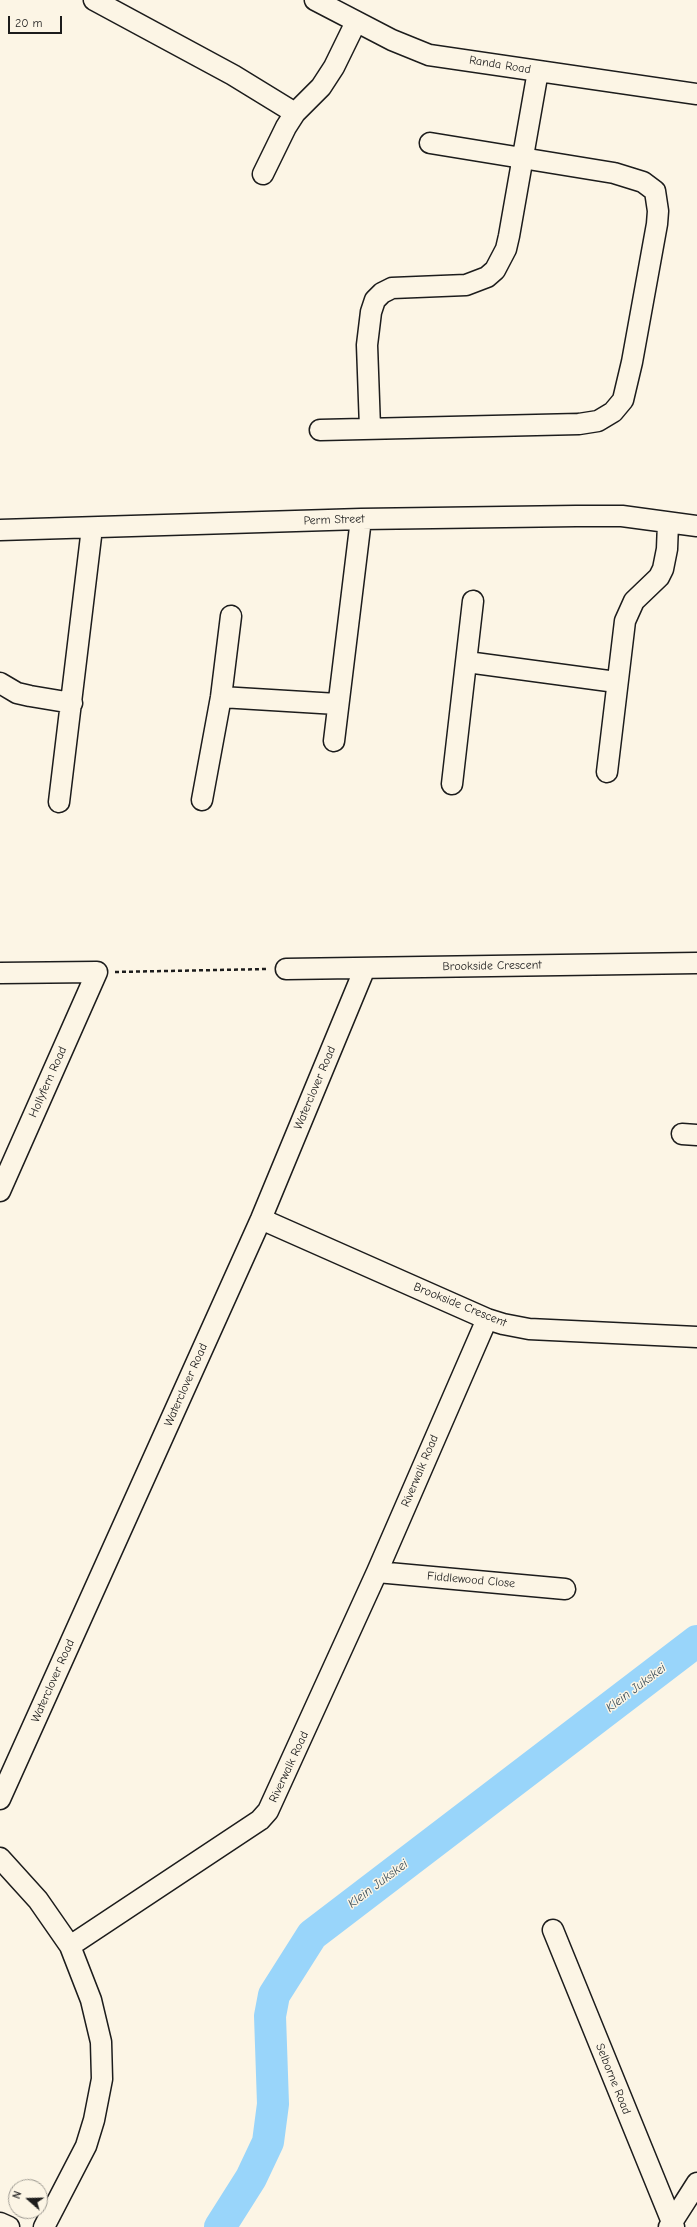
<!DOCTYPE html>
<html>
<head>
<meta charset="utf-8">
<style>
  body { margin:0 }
  #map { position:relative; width:697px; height:2227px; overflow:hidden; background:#fcf5e5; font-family:"Comic Neue",sans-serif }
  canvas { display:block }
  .north { position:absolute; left:8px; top:2179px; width:40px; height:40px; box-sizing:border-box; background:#fcf5e5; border:1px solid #a29e95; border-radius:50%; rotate:290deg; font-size:11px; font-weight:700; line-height:16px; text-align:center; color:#1c1c1c }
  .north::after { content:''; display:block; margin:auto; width:14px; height:18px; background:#1c1c1c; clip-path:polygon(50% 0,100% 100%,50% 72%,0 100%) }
  .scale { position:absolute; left:8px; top:16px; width:54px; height:18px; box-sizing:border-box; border:2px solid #1c1c1c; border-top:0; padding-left:5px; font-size:12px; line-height:14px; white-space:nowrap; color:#1c1c1c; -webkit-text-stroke:3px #fcf5e5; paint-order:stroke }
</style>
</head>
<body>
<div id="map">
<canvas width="697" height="2227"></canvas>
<div class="north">N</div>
<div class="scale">20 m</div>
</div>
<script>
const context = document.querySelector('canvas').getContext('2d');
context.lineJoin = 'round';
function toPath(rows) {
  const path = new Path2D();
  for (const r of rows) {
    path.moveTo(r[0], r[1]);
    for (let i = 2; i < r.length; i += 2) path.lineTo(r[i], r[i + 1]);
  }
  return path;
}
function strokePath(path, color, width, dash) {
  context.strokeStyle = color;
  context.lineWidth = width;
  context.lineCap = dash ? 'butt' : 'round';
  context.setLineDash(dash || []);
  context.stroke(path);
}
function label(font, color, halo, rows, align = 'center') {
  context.font = font + ' "Comic Neue",sans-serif';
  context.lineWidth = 3;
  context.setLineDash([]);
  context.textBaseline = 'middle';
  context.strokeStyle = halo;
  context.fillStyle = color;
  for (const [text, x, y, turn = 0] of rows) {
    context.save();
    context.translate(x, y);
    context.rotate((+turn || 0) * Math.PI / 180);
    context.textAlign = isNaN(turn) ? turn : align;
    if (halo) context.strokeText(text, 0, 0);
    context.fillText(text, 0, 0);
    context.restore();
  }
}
const river = toPath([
  [220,2227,251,2178,268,2142,273,2104,270,2016,274,1995,312,1935,697,1641]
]);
const path = toPath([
  [115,972,268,969]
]);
const minor = toPath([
  [94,0,233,75,295,113],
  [315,0,392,40,429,55,697,94],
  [263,174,286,127,295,113,321,87,334,67,356,22],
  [370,428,367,345,371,312,375,300,382,293,392,288,466,285,487,277,495,270,506,249,509,236,538,71],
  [320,430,579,424,598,421,613,412,623,400,632,362,657,224,658,211,655,191,643,182,614,173,430,143],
  [0,530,361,519,576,516,622,516,697,526],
  [467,662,616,682],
  [0,683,17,693,30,696,72,703],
  [221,697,337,704],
  [334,741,361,519],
  [607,772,625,621,634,601,659,577,663,569,667,549,668,523],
  [452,784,473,601],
  [202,800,221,697,231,616],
  [59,802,92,528],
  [286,969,697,963],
  [0,973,97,972,0,1191],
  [682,1134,697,1135],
  [261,1219,487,1319,503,1324,529,1329,697,1337],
  [377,1572,565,1589],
  [0,1799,261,1219,365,968],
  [0,1858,38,1900,70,1946,91,2000,101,2042,102,2079,94,2120,86,2146,44,2227],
  [553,1930,674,2227],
  [70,1946,260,1820,268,1811,377,1572,487,1319],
  [0,2223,9,2227],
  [669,2227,697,2183]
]);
const streetNames = [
  ["Randa Road",500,65,9],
  ["Perm Street",334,520,-2],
  ["Brookside Crescent",492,966,-1],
  ["Hollyfern Road",48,1082,-66],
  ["Waterclover Road",315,1088,-67],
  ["Brookside Crescent",460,1305,22],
  ["Waterclover Road",186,1385,-66],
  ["Riverwalk Road",420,1471,-67],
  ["Fiddlewood Close",471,1580,5],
  ["Waterclover Road",53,1681,-66],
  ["Riverwalk Road",289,1767,-65],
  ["Selborne Road",613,2079,68]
];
const waterNames = [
  ["Klein Jukskei",636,1688,-37],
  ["Klein Jukskei",378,1884,-37]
];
strokePath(river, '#99d5fa', 32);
strokePath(minor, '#1c1c1c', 23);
strokePath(path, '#1c1c1c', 2.5, [4, 3]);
strokePath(minor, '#fcf5e5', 20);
label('12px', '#1c1c1c', '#fcf5e5', streetNames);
label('italic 13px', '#42545f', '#fcf5e5', waterNames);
</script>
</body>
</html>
